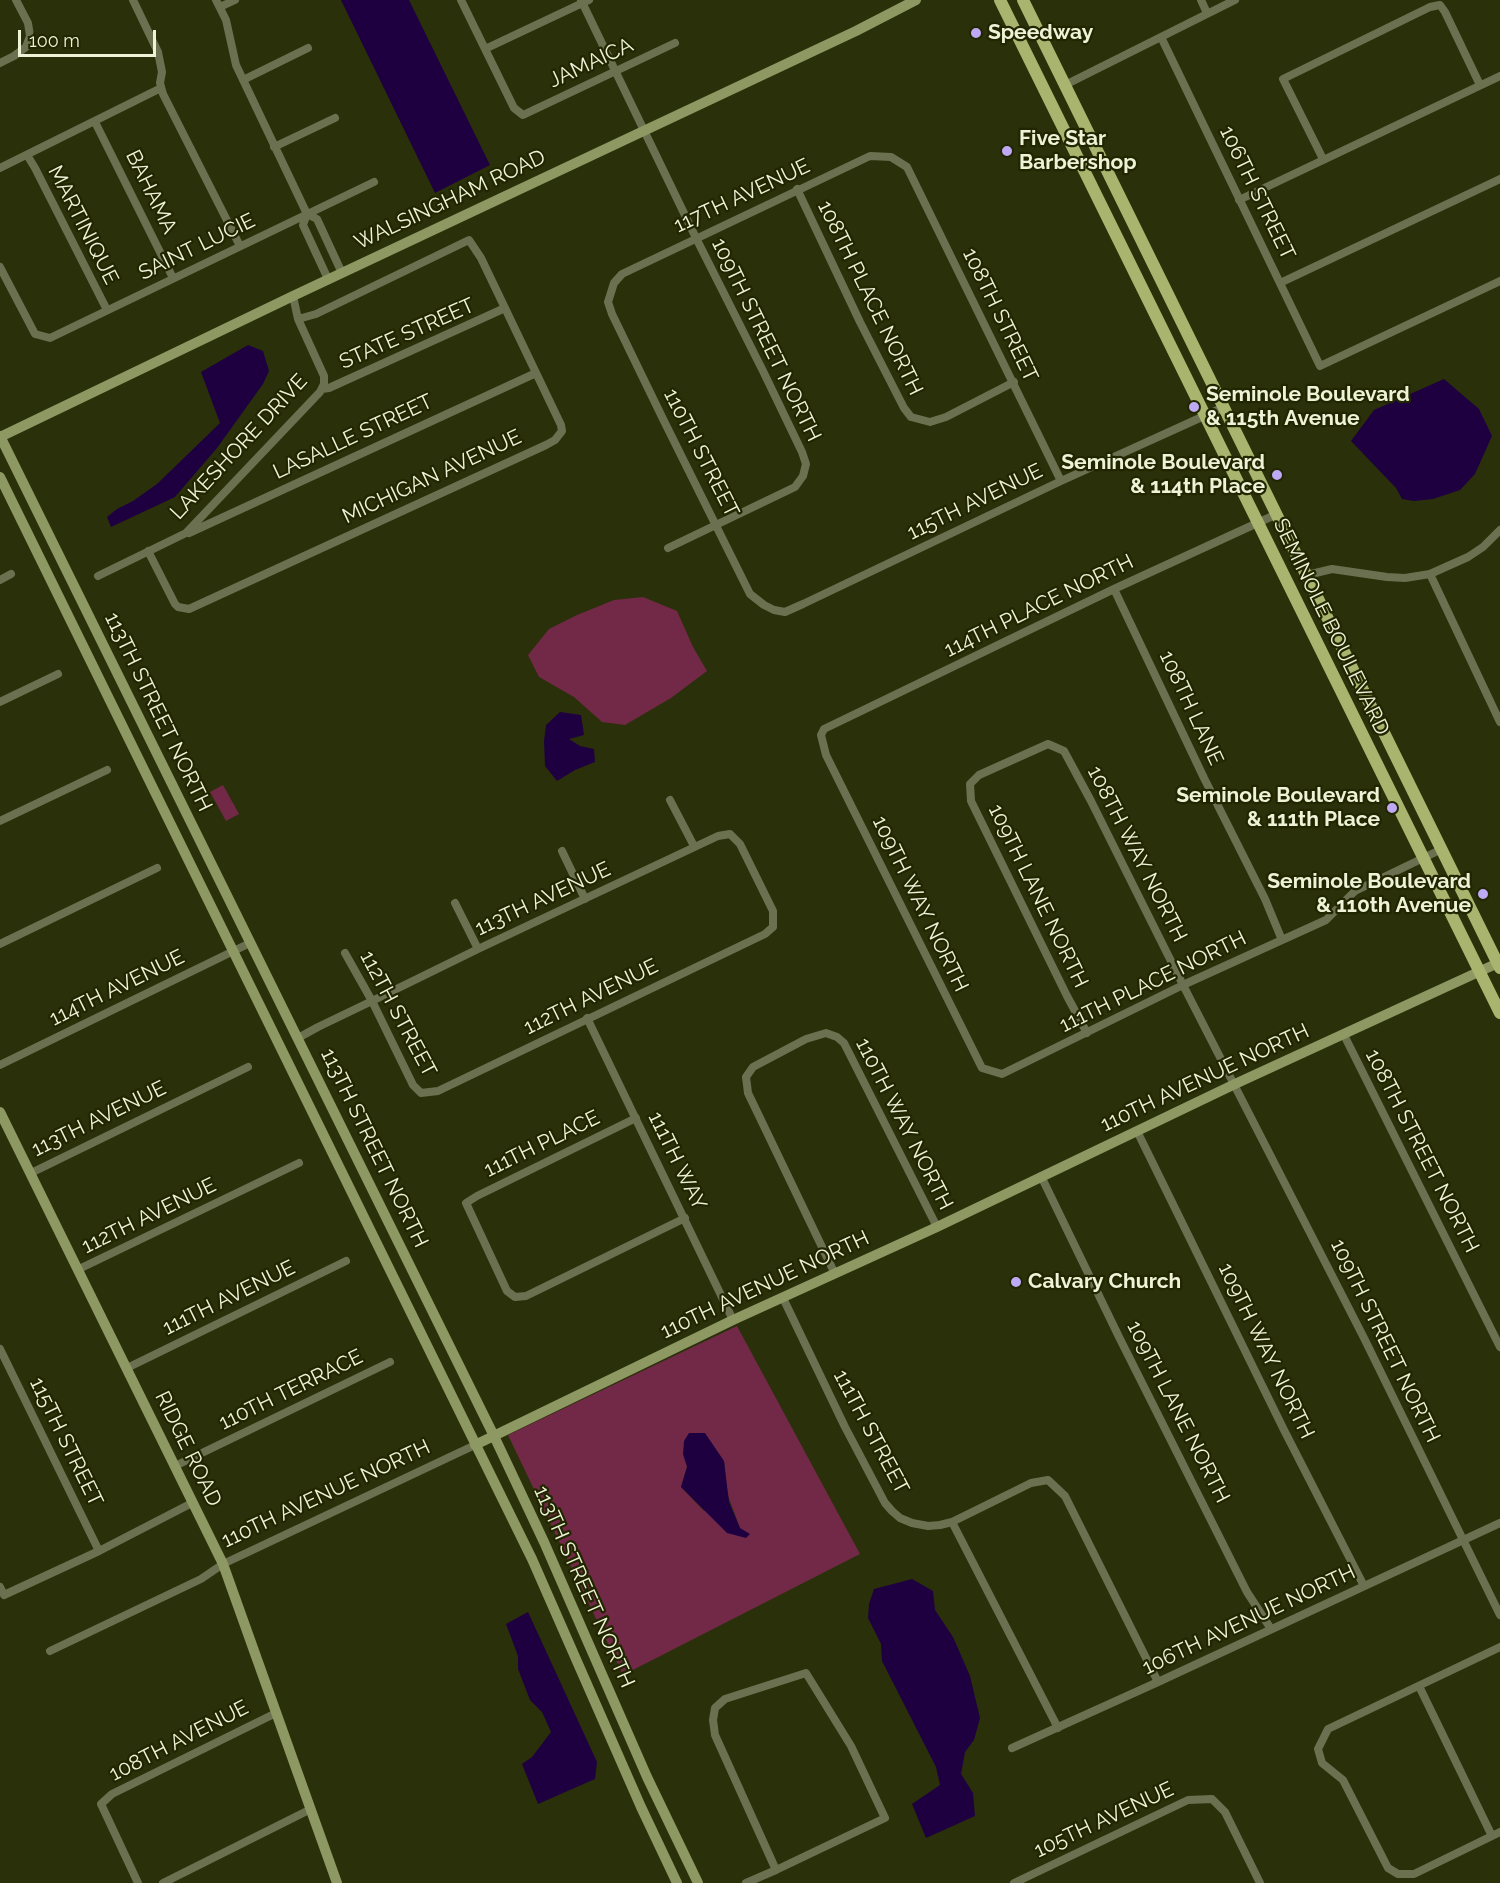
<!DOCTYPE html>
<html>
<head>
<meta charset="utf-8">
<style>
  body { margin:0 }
  #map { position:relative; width:1500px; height:1883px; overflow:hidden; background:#2a3009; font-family:Raleway,sans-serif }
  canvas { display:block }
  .scale { position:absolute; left:18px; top:30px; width:138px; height:27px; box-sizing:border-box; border:3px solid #eef3d8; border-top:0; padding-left:8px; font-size:18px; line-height:21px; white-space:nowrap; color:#eef3d8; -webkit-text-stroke:4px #212600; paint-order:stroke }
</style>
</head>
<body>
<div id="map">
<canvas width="1500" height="1883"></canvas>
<div class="scale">100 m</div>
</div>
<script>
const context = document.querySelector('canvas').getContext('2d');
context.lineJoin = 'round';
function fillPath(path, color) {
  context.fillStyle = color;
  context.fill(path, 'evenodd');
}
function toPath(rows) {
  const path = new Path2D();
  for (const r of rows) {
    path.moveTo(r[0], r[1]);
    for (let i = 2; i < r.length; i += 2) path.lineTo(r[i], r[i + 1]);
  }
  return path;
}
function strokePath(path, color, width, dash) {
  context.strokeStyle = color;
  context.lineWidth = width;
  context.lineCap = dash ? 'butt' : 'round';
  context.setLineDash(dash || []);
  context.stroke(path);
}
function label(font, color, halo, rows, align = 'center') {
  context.font = font + ' Raleway,sans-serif';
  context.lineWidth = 4.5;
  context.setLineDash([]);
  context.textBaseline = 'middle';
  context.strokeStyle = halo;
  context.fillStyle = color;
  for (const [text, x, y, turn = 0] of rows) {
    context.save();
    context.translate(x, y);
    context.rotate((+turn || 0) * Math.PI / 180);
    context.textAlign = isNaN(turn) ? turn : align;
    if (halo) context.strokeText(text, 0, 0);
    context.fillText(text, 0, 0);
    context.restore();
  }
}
const green = toPath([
  [643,597,677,611,693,647,707,671,671,698,625,725,602,722,574,697,539,677,528,655,549,629,577,615,614,600],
  [223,785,239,814,226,821,210,792],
  [737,1326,860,1554,623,1675,508,1435],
  [724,1461,727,1493,740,1528,703,1510,681,1487,687,1467]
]);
const water = toPath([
  [341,0,409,0,490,165,435,193],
  [248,345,263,351,269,371,263,384,217,448,175,497,111,527,107,517,117,509,133,501,157,484,220,423,201,372],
  [1444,379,1479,409,1492,436,1475,474,1460,490,1433,499,1414,501,1402,499,1396,488,1351,441,1374,410],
  [560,712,581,715,584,735,569,739,580,746,594,749,595,762,575,770,557,781,545,766,544,741,546,725],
  [689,1433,705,1433,724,1461,729,1502,740,1528,750,1534,746,1538,727,1533,681,1487,687,1467,683,1454,684,1441],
  [912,1579,933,1591,935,1610,953,1637,970,1676,980,1718,974,1740,965,1752,961,1774,973,1793,975,1816,926,1838,912,1804,940,1785,936,1767,882,1661,881,1644,868,1618,869,1604,874,1589],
  [528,1612,597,1762,595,1779,538,1804,522,1764,532,1757,551,1732,542,1712,530,1700,518,1669,518,1656,506,1624]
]);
const street = toPath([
  [133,0,158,52,162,72,160,83,163,94,240,246],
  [216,0,226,20,236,65,307,214],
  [461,0,514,108,523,115,675,43],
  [581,0,696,238,763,371,802,452,806,464,803,476,795,487,668,548],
  [1201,0,1207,13],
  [220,7,235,0],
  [1161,37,1320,366,1500,281],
  [485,49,589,0],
  [0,63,14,56,26,47,30,36,28,23,16,0],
  [243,80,308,48],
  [1065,85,1235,0],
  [95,122,173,278],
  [274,147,335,118],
  [27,155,35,168,107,310],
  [1323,159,1283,79,1430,7,1440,5,1445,12,1480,85],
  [0,168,161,88],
  [797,189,860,322,904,408,911,417,930,422,946,417,1014,382],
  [1239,200,1500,76],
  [307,214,303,225,328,279],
  [307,214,317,219,342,273],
  [0,267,35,334,50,338,374,182],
  [1280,283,1500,179],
  [322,389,329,388,505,308],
  [1061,481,907,167,891,157,870,156,622,274,614,283,608,302,612,314,663,419,750,594,764,605,774,610,785,612,803,604,1061,481,1224,407],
  [1277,514,1114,589,824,729,821,735,826,755,982,1068,1002,1074,1183,985,1326,920,1355,891,1442,849],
  [189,533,536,373],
  [148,551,175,604,178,607,189,609,546,445,555,440,562,431,561,425,481,258,469,240,316,314,298,319],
  [1430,574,1500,722],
  [1307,575,1332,569,1387,577,1405,578,1430,574,1468,557,1483,547,1500,530],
  [98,576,186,533,320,392,324,384,324,376,298,319,293,296],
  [0,580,11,574],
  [1114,589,1204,778,1265,899,1282,940],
  [0,702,58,674],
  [670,800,694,846],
  [0,821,107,770],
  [562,851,585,899],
  [455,903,478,949],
  [0,944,157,868],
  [587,1018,733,1320],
  [1087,1033,1067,996,971,801,970,784,979,775,1048,744,1064,751,1091,801,1183,985,1364,1338,1500,1615],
  [1344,1035,1500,1347],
  [298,1038,318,1027,372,1001,478,949,718,836,730,834,740,844,773,911,773,927,765,934,438,1091,421,1093,413,1085,372,1001,345,953],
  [0,1065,250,943],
  [636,1118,477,1196,466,1203,507,1291,515,1297,526,1296,685,1218],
  [1137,1131,1284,1430,1364,1586],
  [31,1173,248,1067],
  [1041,1176,1119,1337,1247,1592,1271,1629],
  [79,1269,299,1163],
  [835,1274,748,1093,746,1077,753,1067,806,1039,826,1033,837,1037,844,1043,937,1227],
  [783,1298,845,1427,885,1503,892,1511,900,1518,912,1523,928,1526,940,1525,952,1522,1031,1483,1048,1480,1065,1496,1158,1682],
  [0,1349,99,1551],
  [127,1368,346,1261],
  [175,1466,390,1362],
  [952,1522,1058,1728],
  [0,1587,4,1595,99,1551,192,1503],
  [1500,1647,1328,1729,1318,1749,1322,1763,1343,1780,1388,1868,1398,1874,1414,1874,1500,1832],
  [50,1651,201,1579,223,1564,475,1445],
  [1419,1686,1492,1836],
  [1012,1748,1158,1682,1500,1523],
  [138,1883,101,1804,112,1794,276,1713],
  [163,1883,311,1809],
  [746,1883,776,1870,885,1818,851,1746,806,1673,725,1699,715,1708,713,1720,715,1735,776,1870],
  [1014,1883,1188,1800,1212,1799,1225,1812,1260,1883]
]);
const secondary = toPath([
  [0,436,494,1436,544,1542,647,1777,698,1883],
  [0,437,293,296,856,31,916,0],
  [0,477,532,1559,641,1807,677,1883],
  [0,1112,223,1564,337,1883],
  [475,1445,733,1320,937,1227,1235,1084,1498,963]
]);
const primary = toPath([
  [1000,0,1500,1013],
  [1023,0,1500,968]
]);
const markers = [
  [976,33,6,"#bea9f4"],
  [1007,151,6,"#bea9f4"],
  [1194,407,6,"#bea9f4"],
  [1277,475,6,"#bea9f4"],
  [1392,808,6,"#bea9f4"],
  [1483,894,6,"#bea9f4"],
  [1016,1282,6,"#bea9f4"]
];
const poiNames = [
  ["Speedway",988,33],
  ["Five Star",1019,139],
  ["Barbershop",1019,163],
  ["Seminole Boulevard",1206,395],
  ["& 115th Avenue",1206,419],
  ["Seminole Boulevard",1265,463,"right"],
  ["& 114th Place",1265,487,"right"],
  ["Seminole Boulevard",1380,796,"right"],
  ["& 111th Place",1380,820,"right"],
  ["Seminole Boulevard",1471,882,"right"],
  ["& 110th Avenue",1471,906,"right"],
  ["Calvary Church",1028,1282]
];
const streetNames = [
  ["JAMAICA",591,63,-25],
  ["BAHAMA",151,192,64],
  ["106TH STREET",1257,193,64],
  ["117TH AVENUE",742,196,-25],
  ["WALSINGHAM ROAD",450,200,-25],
  ["MARTINIQUE",83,225,63],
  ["SAINT LUCIE",197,247,-26],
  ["108TH PLACE NORTH",870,298,64],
  ["108TH STREET",1000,315,64],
  ["STATE STREET",407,334,-24],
  ["109TH STREET NORTH",766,340,64],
  ["LASALLE STREET",353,437,-25],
  ["LAKESHORE DRIVE",239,447,-47],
  ["110TH STREET",701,453,63],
  ["MICHIGAN AVENUE",432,477,-25],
  ["115TH AVENUE",975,502,-26],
  ["114TH PLACE NORTH",1039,606,-26],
  ["SEMINOLE BOULEVARD",1331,627,64],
  ["108TH LANE",1191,708,65],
  ["113TH STREET NORTH",158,712,64],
  ["108TH WAY NORTH",1137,854,63],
  ["109TH LANE NORTH",1038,896,64],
  ["113TH AVENUE",543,899,-25],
  ["109TH WAY NORTH",920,904,64],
  ["111TH PLACE NORTH",1153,982,-26],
  ["114TH AVENUE",117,988,-26],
  ["112TH AVENUE",591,997,-26],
  ["112TH STREET",398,1014,62],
  ["110TH AVENUE NORTH",1205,1078,-25],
  ["113TH AVENUE",99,1119,-26],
  ["110TH WAY NORTH",904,1124,63],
  ["111TH PLACE",542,1144,-26],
  ["113TH STREET NORTH",374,1148,64],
  ["108TH STREET NORTH",1422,1151,63],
  ["111TH WAY",677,1161,64],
  ["112TH AVENUE",149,1216,-26],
  ["110TH AVENUE NORTH",765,1285,-25],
  ["111TH AVENUE",229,1298,-26],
  ["109TH STREET NORTH",1385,1341,64],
  ["109TH WAY NORTH",1266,1351,64],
  ["110TH TERRACE",291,1390,-26],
  ["109TH LANE NORTH",1178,1412,63],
  ["111TH STREET",871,1432,62],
  ["115TH STREET",66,1442,64],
  ["RIDGE ROAD",188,1449,64],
  ["110TH AVENUE NORTH",326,1494,-25],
  ["113TH STREET NORTH",584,1587,66],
  ["106TH AVENUE NORTH",1249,1620,-25],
  ["108TH AVENUE",179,1741,-27],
  ["105TH AVENUE",1104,1820,-25]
];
fillPath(green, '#712947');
fillPath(water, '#1e0041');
strokePath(street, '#6b7150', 8);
strokePath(secondary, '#8e9862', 10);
strokePath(primary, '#a9b56f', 12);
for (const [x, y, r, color] of markers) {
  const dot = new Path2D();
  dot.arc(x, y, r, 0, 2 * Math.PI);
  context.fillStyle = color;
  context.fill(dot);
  strokePath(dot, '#212600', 2);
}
label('bold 21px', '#eef3d8', '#212600', poiNames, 'left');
label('21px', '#eef3d8', '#212600', streetNames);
</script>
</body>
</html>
